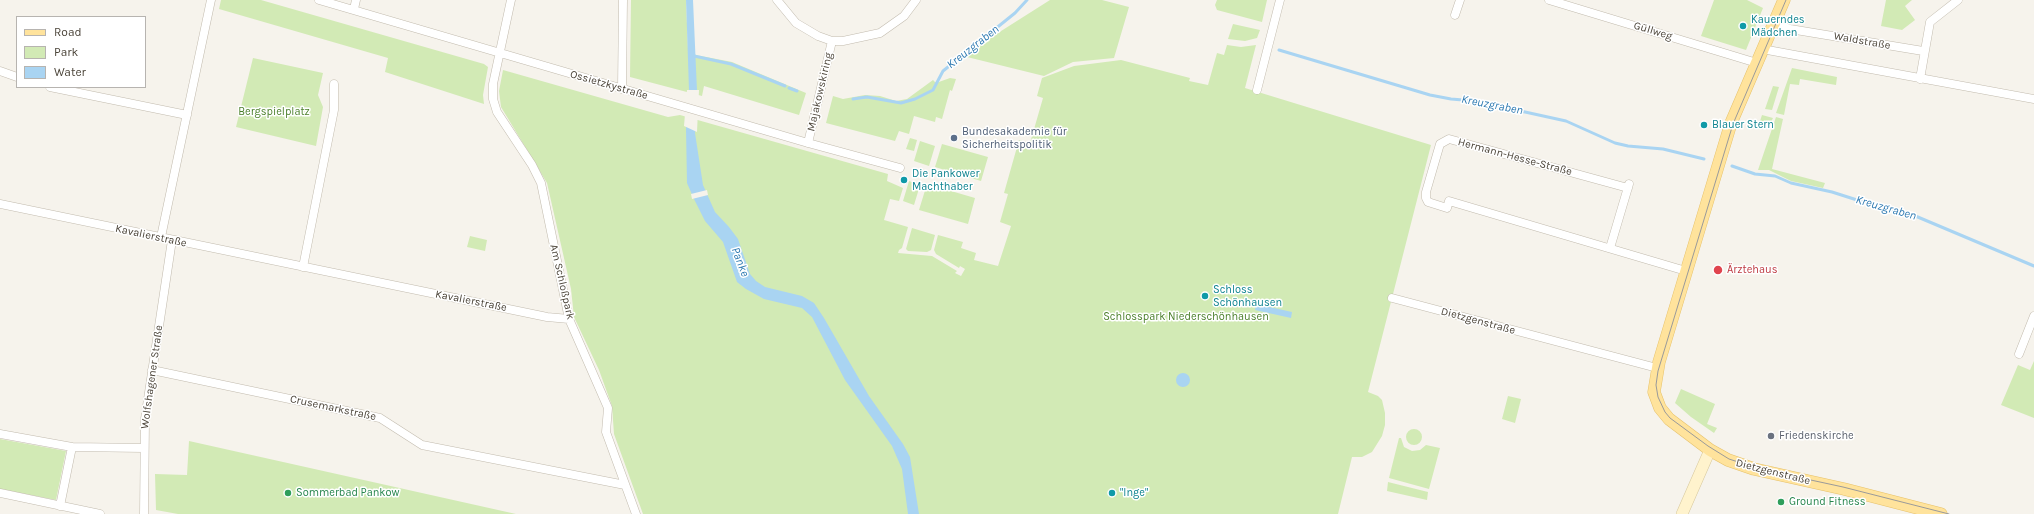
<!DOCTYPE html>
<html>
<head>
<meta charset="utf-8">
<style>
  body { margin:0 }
  #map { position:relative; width:2034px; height:514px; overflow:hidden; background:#f6f3ec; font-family:Karla,sans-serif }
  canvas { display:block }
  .legend { position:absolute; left:16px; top:16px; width:130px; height:72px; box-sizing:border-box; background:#fff; border:1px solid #b7b4b0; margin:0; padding:5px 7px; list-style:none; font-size:12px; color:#4b4439 }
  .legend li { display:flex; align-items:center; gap:8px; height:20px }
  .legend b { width:20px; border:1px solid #b7b4b0 }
</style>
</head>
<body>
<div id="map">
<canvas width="2034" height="514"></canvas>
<ul class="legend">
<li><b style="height:5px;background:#ffe39c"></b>Road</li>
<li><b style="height:11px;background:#d2eab5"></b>Park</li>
<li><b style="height:11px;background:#a9d4f2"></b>Water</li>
</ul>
</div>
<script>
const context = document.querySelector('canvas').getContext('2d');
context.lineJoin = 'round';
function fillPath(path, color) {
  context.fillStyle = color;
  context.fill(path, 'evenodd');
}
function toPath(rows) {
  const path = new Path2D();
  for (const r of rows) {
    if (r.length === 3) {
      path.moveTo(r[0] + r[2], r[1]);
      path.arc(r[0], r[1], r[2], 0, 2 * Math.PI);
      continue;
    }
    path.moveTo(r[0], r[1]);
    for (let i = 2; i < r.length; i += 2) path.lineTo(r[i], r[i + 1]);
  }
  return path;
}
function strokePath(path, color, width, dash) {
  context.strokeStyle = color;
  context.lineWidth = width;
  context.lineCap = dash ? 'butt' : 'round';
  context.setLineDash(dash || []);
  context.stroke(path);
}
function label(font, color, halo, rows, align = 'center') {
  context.font = font + ' Karla,sans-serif';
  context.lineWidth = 3;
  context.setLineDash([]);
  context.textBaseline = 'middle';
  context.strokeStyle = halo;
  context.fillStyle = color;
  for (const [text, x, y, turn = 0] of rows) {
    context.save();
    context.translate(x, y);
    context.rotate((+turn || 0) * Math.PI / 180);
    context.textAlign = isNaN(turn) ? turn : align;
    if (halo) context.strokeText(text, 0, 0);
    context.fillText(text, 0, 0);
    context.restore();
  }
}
const green = toPath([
  [221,0,261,0,484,64,488,67,483,95,484,104,385,72,388,58,219,9],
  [631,0,686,0,688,49,696,55,732,62,806,93,799,115,704,86,702,96,630,77],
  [1050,0,1102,0,1129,7,1114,58,1073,62,1044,76,967,57,979,45],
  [1217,0,1267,0,1262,22,1217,10,1215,5],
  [1714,0,1747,0,1763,8,1746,50,1701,36],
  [1886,0,1912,0,1905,6,1915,20,1902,30,1881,26],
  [1233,24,1260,30,1257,38,1245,41,1228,39],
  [1227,45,1241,47,1256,45,1245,88,1431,145,1368,392,1378,396,1382,400,1385,413,1385,425,1382,436,1372,452,1362,457,1352,457,1338,514,643,514,614,434,612,406,599,370,574,317,571,289,547,183,501,107,499,91,503,70,668,117,680,115,888,174,887,181,903,188,899,201,890,199,884,220,908,227,902,248,899,250,898,253,932,256,957,271,955,273,961,276,965,269,960,266,959,268,936,254,934,250,938,235,963,242,961,248,976,253,974,260,998,266,1011,226,1000,222,1008,194,1004,193,1019,140,1030,143,1043,98,1037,96,1042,78,1074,66,1121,60,1190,78,1189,81,1208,85,1217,53,1224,55],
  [253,58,323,73,318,95,323,107,316,146,236,127],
  [1792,68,1837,77,1836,85,1800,79,1799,85,1790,84,1784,115,1776,113],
  [950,78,956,79,952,91,950,90,942,119,936,117,935,122,914,116,909,134,899,131,895,141,826,123,833,96,843,99,865,95,880,96,896,101,907,99,933,80,936,83],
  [1773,86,1779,87,1772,110,1765,109],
  [1762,115,1773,118,1770,124,1760,121],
  [1776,117,1783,119,1772,169,1825,183,1823,188,1791,181,1769,170,1758,170],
  [910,138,917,140,914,151,906,149],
  [920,141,935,146,929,166,914,161],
  [942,144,988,157,981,181,935,167],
  [909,181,918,184,919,181,921,182,914,205,903,201],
  [927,184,975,198,968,224,919,210],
  [912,228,935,235,931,250,927,252,908,251,906,249],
  [470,236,487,240,485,251,467,247],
  [2034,361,2034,418,2001,405,2018,365,2030,370],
  [1681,389,1715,404,1707,424,1717,428,1714,433,1691,417,1675,403],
  [1508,396,1521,399,1515,423,1502,419],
  [1414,437,8],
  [1399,438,1401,438,1404,447,1412,451,1420,450,1426,445,1440,448,1429,489,1389,478],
  [0,439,66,451,56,500,0,489],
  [189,441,516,514,178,514,156,510,155,474,187,475],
  [1388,482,1428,492,1427,500,1387,491]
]);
const water = toPath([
  [686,0,693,0,697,91,695,133,703,185,715,212,729,227,738,239,750,274,756,281,765,287,802,296,814,303,824,318,869,396,903,444,910,457,919,514,908,514,902,469,892,446,845,380,812,317,802,308,764,299,746,289,737,282,723,242,705,221,694,199,687,183,686,129,689,90],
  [1256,304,1292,312,1291,318,1255,310],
  [1183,380,7]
]);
const pier = toPath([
  [687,90,699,90,697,132,684,126],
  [707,190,708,195,692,199,691,194]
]);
const stream = toPath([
  [1279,50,1430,95,1451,99,1475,101,1566,121,1615,143,1628,146,1663,149,1704,159],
  [694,56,731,64,785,86],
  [789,88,797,91],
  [853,99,867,97,901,103,915,99,933,90,943,71,1015,13,1027,0],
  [1732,166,1755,174,1775,176,1791,183,1832,192,1879,207,1913,215,2034,266]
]);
const street = toPath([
  [319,0,808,143,900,168],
  [511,0,493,84,493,99,497,112,532,165,541,183,569,319,608,408,606,432,636,514],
  [777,0,796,23,818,36,832,41,843,41,880,33,904,16,916,0],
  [1549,0,1757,63],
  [354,9,356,0],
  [1455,15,1460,0],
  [1774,23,1790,29,1923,51],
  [1762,49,2034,99],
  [0,71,17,77],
  [1920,79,1930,22,1958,0],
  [50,87,187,115],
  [622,89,623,0],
  [1257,90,1280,0],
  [808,143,832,41],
  [1628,188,1449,139,1440,144,1426,192,1426,198,1428,202,1447,208,1449,201,1686,271],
  [0,204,547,317,569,319],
  [161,237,211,0],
  [1610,248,1629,184],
  [303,267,334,110,334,84],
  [1392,298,1657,368],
  [2019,354,2034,316],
  [152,370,380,418,422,445,625,485],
  [0,434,72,447,144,448],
  [0,493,100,514],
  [60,506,72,447],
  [144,514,145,419,172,240]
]);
const secondary = toPath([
  [1682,514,1710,450]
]);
const primary = toPath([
  [1784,0,1731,123,1659,362,1654,392,1660,408,1669,419,1710,450,1728,460,1754,469,1844,489,1941,514]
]);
const tram = toPath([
  [1786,0,1733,124,1658,371,1656,385,1658,397,1665,412,1670,418,1708,446,1729,459,1760,469,1843,487,1949,514]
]);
const markers = [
  [1743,26,4,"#0f9aa8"],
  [1704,125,4,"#0f9aa8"],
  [954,138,4,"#5c6f8a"],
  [904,180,4,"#0f9aa8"],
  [1718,270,5,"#e0444e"],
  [1205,296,4,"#0f9aa8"],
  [1771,436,4,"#6b7280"],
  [288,493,4,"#2e9e5b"],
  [1112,493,4,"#0f9aa8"],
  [1781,502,4,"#2e9e5b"]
];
const cultureNames = [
  ["Kauerndes",1751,20],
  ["Mädchen",1751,33],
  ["Blauer Stern",1712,125],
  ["Die Pankower",912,174],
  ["Machthaber",912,187],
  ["Schloss",1213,290],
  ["Schönhausen",1213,303],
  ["\"Inge\"",1120,493]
];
const streetNames = [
  ["Güllweg",1653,31,17],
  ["Waldstraße",1862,41,10],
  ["Ossietzkystraße",609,85,16],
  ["Majakowskiring",820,92,-77],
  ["Hermann-Hesse-Straße",1515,157,15],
  ["Kavalierstraße",151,236,12],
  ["Am Schloßpark",562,282,77],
  ["Kavalierstraße",471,301,11],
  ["Dietzgenstraße",1478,321,15],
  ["Wolfshagener Straße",152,377,-82],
  ["Crusemarkstraße",333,408,12],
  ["Dietzgenstraße",1773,472,14]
];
const parkNames = [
  ["Bergspielplatz",274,112],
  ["Schlosspark Niederschönhausen",1186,317]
];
const serviceNames = [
  ["Bundesakademie für",962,132],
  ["Sicherheitspolitik",962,145]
];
const healthNames = [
  ["Ärztehaus",1727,270]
];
const worshipNames = [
  ["Friedenskirche",1779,436]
];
const leisureNames = [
  ["Sommerbad Pankow",296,493],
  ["Ground Fitness",1789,502]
];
const waterNames = [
  ["Kreuzgraben",973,47,-38],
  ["Kreuzgraben",1492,105,11],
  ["Kreuzgraben",1886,208,16],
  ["Panke",740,262,69]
];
fillPath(green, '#d2eab5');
fillPath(water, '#a9d4f2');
fillPath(pier, '#f6f3ec');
strokePath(stream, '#a9d4f2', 3);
strokePath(street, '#c2bbae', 9);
strokePath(secondary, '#d6c79b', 12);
strokePath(primary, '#e6c16a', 13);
strokePath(street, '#fff', 8);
strokePath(secondary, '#fff3cd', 11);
strokePath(primary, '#ffe39c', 12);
strokePath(tram, '#9a9a9a', 1);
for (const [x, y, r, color] of markers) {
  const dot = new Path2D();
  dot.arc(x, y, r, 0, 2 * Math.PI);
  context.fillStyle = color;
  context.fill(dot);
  strokePath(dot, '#fff', 1.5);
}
label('11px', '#0d838f', '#fff', cultureNames, 'left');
label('11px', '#4b4439', '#fff', streetNames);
label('11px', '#4a7f2a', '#fff', parkNames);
label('11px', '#4e5e75', '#fff', serviceNames, 'left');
label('11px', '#be3a42', '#fff', healthNames, 'left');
label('11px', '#5b616d', '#fff', worshipNames, 'left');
label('11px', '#27864d', '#fff', leisureNames, 'left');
label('italic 12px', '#2e7ab2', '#fff', waterNames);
</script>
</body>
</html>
